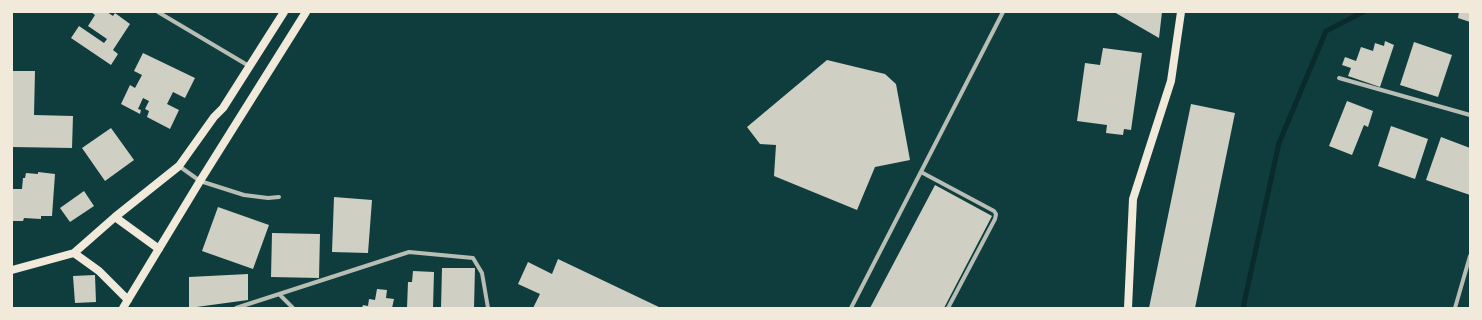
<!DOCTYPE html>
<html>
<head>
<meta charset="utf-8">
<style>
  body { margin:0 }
  #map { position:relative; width:1482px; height:320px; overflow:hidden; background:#0f3d3e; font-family:Cabin,sans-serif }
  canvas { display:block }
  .frame { position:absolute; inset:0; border:13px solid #f1e9da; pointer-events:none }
</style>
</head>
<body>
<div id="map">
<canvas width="1482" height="320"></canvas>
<div class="frame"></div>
</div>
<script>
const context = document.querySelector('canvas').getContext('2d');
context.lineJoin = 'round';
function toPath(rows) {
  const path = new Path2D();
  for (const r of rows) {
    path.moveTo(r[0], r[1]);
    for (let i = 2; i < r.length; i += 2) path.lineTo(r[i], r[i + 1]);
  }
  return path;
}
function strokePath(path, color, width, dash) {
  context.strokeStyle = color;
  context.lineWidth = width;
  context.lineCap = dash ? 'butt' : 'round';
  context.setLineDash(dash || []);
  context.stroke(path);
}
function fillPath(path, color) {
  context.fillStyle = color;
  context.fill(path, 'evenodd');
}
const stream = toPath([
  [1243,308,1279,143,1326,31,1363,12]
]);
const building = toPath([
  [91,12,107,12,113,16,115,13,130,24,113,50,118,54,111,65,71,38,79,26,104,43,107,39,88,26,95,15],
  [1114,12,1162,12,1159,38],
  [1459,12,1470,12,1470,22,1458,18],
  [1385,41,1394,45,1380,87,1348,76,1351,68,1342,65,1345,57,1356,61,1361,47,1373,51,1375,43,1384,46],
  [1414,42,1452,55,1438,97,1400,85],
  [1103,48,1142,53,1131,130,1124,129,1123,135,1106,133,1107,125,1077,121,1085,63,1100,65],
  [143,53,195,78,185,98,173,92,167,104,179,110,170,129,147,117,149,111,145,109,149,101,143,98,138,109,141,110,140,114,121,104,130,85,135,88,142,75,134,71],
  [827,60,885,74,896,84,910,160,875,167,857,210,774,176,776,145,760,144,747,127],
  [12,71,35,71,34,115,73,116,72,148,12,147],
  [1347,101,1373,111,1368,127,1364,125,1352,155,1329,146],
  [1191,104,1235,113,1195,308,1149,308],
  [1391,126,1428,139,1415,179,1378,166],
  [111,128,134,160,105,181,82,148],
  [1441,137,1470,148,1470,195,1426,180],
  [38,172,55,174,52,216,41,216,41,219,24,218,23,221,12,221,12,189,22,189,23,178,25,178,26,173,38,174],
  [935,185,992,216,944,308,870,308],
  [84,191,94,206,70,222,60,208],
  [334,197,372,200,368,253,332,252],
  [218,207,269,225,253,269,202,251],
  [272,233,320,234,319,278,271,277],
  [558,259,661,308,533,308,540,294,518,284,528,262,552,274],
  [442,268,475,268,474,308,441,308],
  [413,271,434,272,433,308,407,308,408,282,412,282],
  [248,274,248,300,189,308,189,277],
  [95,275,96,302,75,303,73,276],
  [377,289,387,290,386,298,394,299,392,308,362,308,363,305,368,306,369,299,375,300]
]);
const minor = toPath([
  [158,12,249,66],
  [1339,78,1470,115],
  [179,166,200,181,244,195,268,198,279,197],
  [921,172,994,211,996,214,995,219,948,308],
  [279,294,293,308],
  [236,308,409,252,473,258,482,273,488,308],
  [851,308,1003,12],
  [1455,308,1470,256]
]);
const secondary = toPath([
  [115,217,159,249],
  [74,253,99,271,128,300],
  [12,270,74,253,115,217,179,166,214,117,223,108,284,12],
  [123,308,200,181,306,12],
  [1128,308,1133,199,1171,81,1181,12]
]);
strokePath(stream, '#0a2a2b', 5);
fillPath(building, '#cfcfc3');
strokePath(minor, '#b8beb3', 4);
strokePath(secondary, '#f1e9da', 8);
</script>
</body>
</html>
